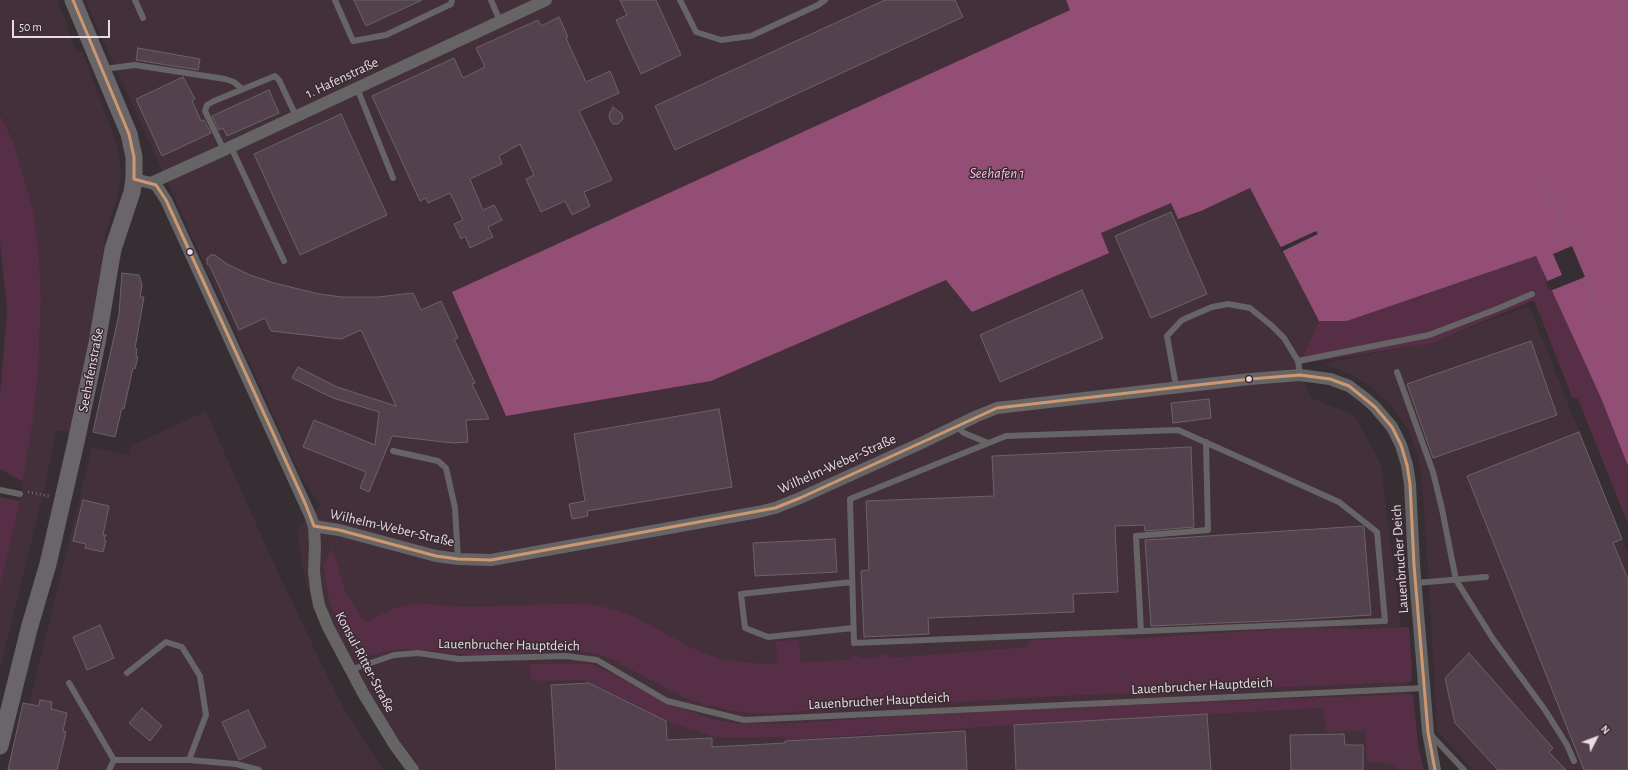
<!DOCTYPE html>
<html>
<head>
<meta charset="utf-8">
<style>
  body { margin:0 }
  #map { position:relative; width:1628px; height:770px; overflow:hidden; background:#362e33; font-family:"Alegreya Sans",sans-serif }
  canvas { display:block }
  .north { position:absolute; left:1576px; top:718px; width:40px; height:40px; -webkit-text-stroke:3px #3a2b33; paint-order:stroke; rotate:48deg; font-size:11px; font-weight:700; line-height:16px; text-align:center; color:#e6dce1 }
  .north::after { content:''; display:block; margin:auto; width:14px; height:18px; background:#e6dce1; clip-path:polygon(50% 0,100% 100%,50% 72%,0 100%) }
  .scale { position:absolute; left:12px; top:20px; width:98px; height:18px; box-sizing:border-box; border:2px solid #e6dce1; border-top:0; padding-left:5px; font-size:12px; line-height:14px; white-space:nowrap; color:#e6dce1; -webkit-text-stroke:3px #3a2b33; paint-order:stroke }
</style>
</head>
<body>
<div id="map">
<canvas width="1628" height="770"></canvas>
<div class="north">N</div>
<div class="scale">50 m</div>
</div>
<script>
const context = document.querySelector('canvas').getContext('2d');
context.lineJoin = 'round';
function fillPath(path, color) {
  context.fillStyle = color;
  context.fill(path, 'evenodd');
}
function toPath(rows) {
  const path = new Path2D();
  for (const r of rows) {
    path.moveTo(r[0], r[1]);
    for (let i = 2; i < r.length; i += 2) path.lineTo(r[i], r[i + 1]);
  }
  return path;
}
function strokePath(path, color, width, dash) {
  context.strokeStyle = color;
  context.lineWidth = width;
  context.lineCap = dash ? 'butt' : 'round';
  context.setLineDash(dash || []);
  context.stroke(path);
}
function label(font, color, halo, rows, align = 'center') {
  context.font = font + ' "Alegreya Sans",sans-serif';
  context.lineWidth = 3;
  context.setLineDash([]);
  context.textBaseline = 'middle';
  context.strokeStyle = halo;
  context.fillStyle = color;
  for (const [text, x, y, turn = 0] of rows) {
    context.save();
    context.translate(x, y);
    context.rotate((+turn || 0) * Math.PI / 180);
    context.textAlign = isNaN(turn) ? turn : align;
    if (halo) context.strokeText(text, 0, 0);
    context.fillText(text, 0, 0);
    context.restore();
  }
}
const built = toPath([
  [0,0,58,0,77,53,82,51,117,144,121,172,119,193,106,232,88,357,70,433,56,430,44,492,51,494,49,500,42,498,0,670,0,589,20,501,33,421,38,374,41,302,39,256,34,213,13,141,0,115],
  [85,0,1066,0,1070,10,452,292,506,416,711,381,946,280,1109,253,1100,233,1171,203,1178,219,1201,211,1250,188,1319,321,1298,367,1311,398,1354,415,1381,464,1412,715,1424,770,408,770,349,679,311,603,302,564,297,528,321,506,301,477],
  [1529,306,1628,554,1628,770,1473,770,1437,731,1429,582,1422,481,1419,459,1413,442,1409,431,1393,408,1369,385,1355,377,1338,369,1322,364,1432,342],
  [206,411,269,553,323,667,342,705,383,770,13,770,92,447,129,455,131,446]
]);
const green = toPath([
  [0,115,13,141,34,213,39,256,41,302,38,374,33,421,23,482,0,469,0,397,7,310,0,242],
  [1536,256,1601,398,1628,466,1628,524,1578,399,1572,397,1534,300,1432,343,1306,363,1298,367,1319,321,1347,321],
  [0,497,20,501,0,589],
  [332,548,345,590,361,618,368,621,395,608,416,603,464,607,588,603,619,611,635,617,698,651,722,659,762,664,777,664,776,641,799,640,801,662,847,660,854,655,862,658,872,658,885,654,889,658,1027,647,1029,640,1117,635,1127,639,1309,627,1356,629,1409,627,1412,671,1411,682,1061,696,775,713,753,713,733,711,705,705,683,697,611,659,595,653,573,651,474,656,437,651,401,649,376,654,360,660,358,657,356,657,335,616,329,600,323,566],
  [530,664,592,664,677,706,708,718,738,724,774,724,1024,709,1413,694,1418,745,1423,770,1398,770,1396,764,1367,762,1365,731,1327,732,1323,708,1014,725,785,740,784,737,714,737,671,723,585,680,531,681]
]);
const water = toPath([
  [1066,0,1628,0,1628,466,1601,398,1536,256,1347,321,1319,321,1250,188,1201,211,1178,219,1171,203,1101,233,1109,253,972,312,946,280,711,381,506,416,452,292,1070,10]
]);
const pier = toPath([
  [1316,231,1318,234,1281,252,1279,248],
  [1572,246,1585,277,1550,291,1545,282,1562,275,1553,254]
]);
const building = toPath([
  [354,0,422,0,366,26,354,0],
  [620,0,656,0,681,55,641,74,616,20,627,15,620,0],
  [885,0,955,0,963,17,675,150,655,106,885,0],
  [559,17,568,37,566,38,586,82,610,71,619,93,579,111,612,180,584,192,590,206,572,215,565,201,541,212,526,179,534,175,520,144,499,156,502,164,470,179,483,210,494,205,502,220,488,227,493,237,470,248,465,236,461,239,454,224,463,220,450,193,428,203,426,198,420,201,372,96,454,58,463,78,485,67,476,48,538,20,541,26,559,17],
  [138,48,200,59,198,70,136,60,138,48],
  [183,77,195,99,192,101,201,121,204,120,211,133,162,156,136,99,183,77],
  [269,90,279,113,227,136,223,128,219,130,212,116,269,90],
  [613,107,622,114,623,119,618,124,613,124,610,120,609,115,613,107],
  [341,114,387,215,300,255,254,154,341,114],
  [1171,212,1207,294,1151,318,1115,236,1171,212],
  [211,255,215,255,227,264,250,275,274,283,319,294,342,297,378,297,413,293,421,310,441,301,458,338,454,339,475,383,472,384,489,419,466,420,468,442,453,443,392,436,369,492,360,488,366,472,303,447,314,420,375,445,379,412,333,398,292,378,298,367,337,387,396,406,361,330,341,339,271,331,265,318,239,330,210,266,207,264,207,258,211,255],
  [122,273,139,275,142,285,140,297,144,297,135,348,137,349,136,357,138,357,135,369,133,368,124,409,122,408,115,437,93,432,119,314,122,273],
  [1082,290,1103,338,1000,382,980,335,1082,290],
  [1531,341,1557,415,1433,458,1407,384,1531,341],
  [1209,399,1211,418,1173,423,1171,403,1209,399],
  [719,409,732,487,587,511,588,516,572,519,569,504,585,501,574,434,719,409],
  [1579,432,1622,539,1613,543,1628,579,1628,770,1584,770,1467,476,1579,432],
  [1191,447,1194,527,1145,531,1144,525,1115,526,1118,592,1073,594,1074,612,928,618,929,634,864,637,861,571,869,570,866,501,994,496,992,456,1191,447],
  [83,500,109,506,103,535,106,535,104,540,106,541,103,552,85,548,86,544,73,541,83,500],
  [1363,526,1364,528,1371,615,1291,620,1151,626,1145,540,1363,526],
  [835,539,837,572,755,576,753,543,835,539],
  [100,625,114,658,87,670,73,637,100,625],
  [1469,653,1553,748,1549,752,1566,770,1498,770,1455,723,1445,678,1469,653],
  [589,683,666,721,667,740,712,738,712,747,785,743,785,741,965,731,967,770,556,770,551,685,589,683],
  [40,700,52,702,51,709,67,713,63,731,66,732,57,770,8,770,23,703,39,706,40,700],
  [142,708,162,726,150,741,129,723,142,708],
  [248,710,266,747,239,760,222,722,248,710],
  [1207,714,1211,770,1016,770,1014,725,1207,714],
  [1344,734,1345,745,1363,745,1363,770,1291,770,1290,735,1344,734]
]);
const path = toPath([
  [1545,183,1572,246],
  [1585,277,1602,318],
  [28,492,49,496]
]);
const service = toPath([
  [135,0,143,18],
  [335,0,353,41,386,35,451,4,452,0],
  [491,0,500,21],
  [680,0,696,32,721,40,751,36,818,5,825,0],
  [104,69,135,65,225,79,234,82,242,89],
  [357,88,393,178],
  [231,147,284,261],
  [224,150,205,111,207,105,214,101,275,76,279,80,296,116],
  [1397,372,1433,472,1442,509,1456,580,1493,639,1545,710,1567,745,1574,761],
  [1300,375,1298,361,1429,335,1497,309,1532,294],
  [1176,386,1167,336,1182,320,1212,307,1228,304,1250,308,1272,326,1284,338,1298,361],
  [956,426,964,433,988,443],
  [1178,430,1339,502,1377,532,1385,621,854,643,850,499,1006,436,1178,430],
  [393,451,438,461,446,468,455,508,458,559],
  [0,490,20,494],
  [852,582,741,594,745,628,768,637,853,628],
  [1416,583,1486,577],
  [1141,631,1136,536,1208,530,1206,442],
  [350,670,394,655,418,653,459,659,566,656,597,660,667,701,744,720,1425,688],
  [127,673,166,642,182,647,200,676,206,715,189,760],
  [69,683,114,760],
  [1431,735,1464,770],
  [109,770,114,760,189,760,236,764,259,770]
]);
const minor = toPath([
  [134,179,151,183,156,185,166,200,310,515,314,526,315,547,314,571,316,589,319,605,328,627,363,693,394,744,413,770],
  [151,183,224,150,546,0],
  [314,526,339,530,436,556,458,559,491,560,758,512,775,508,800,498,917,445,977,416,997,408,1250,379,1300,375,1330,379,1349,386,1365,398,1375,407,1392,427,1401,445,1407,465,1410,484,1414,565,1428,732,1435,770]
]);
const secondary = toPath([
  [0,746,29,629,48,564,76,442,97,343,113,249,132,192,134,179,134,157,129,134,73,0]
]);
const bus1 = toPath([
  [73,0,129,134,134,157,134,179],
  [134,179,156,185,166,200,305,503,314,526],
  [314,526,339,530,436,556,458,559,491,560,775,508,800,498,997,408,1250,379,1300,375,1330,379,1349,386,1375,407,1392,427,1401,445,1407,465,1410,484,1414,565,1428,732,1435,770]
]);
const markers = [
  [190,252,3.5,"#e6dce1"],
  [1249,379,3.5,"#e6dce1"]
];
const streetNames = [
  ["1. Hafenstraße",342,78,-25],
  ["Seehafenstraße",91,370,-79],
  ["Wilhelm-Weber-Straße",837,464,-24],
  ["Wilhelm-Weber-Straße",392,528,13],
  ["Lauenbrucher Deich",1400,559,-94],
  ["Lauenbrucher Hauptdeich",509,645,1],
  ["Konsul-Ritter-Straße",365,662,62],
  ["Lauenbrucher Hauptdeich",1202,686,-3],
  ["Lauenbrucher Hauptdeich",879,701,-3]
];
const waterNames = [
  ["Seehafen 1",997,173]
];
fillPath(built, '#43303a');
fillPath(green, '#562e45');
fillPath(water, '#934e76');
fillPath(pier, '#362e33');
fillPath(building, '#53424d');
strokePath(building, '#6a6367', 1);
strokePath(path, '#6f6a6d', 2.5, [1, 3]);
strokePath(service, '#666465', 6);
strokePath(minor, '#666465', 12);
strokePath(secondary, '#6a6568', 17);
strokePath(bus1, '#cd976f', 3);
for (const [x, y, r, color] of markers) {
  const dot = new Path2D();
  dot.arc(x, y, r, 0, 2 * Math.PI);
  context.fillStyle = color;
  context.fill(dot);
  strokePath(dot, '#3a2b33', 1.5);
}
label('14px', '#e6dce1', '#3a2b33', streetNames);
label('italic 15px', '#fcbcdf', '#3a2b33', waterNames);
</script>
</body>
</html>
